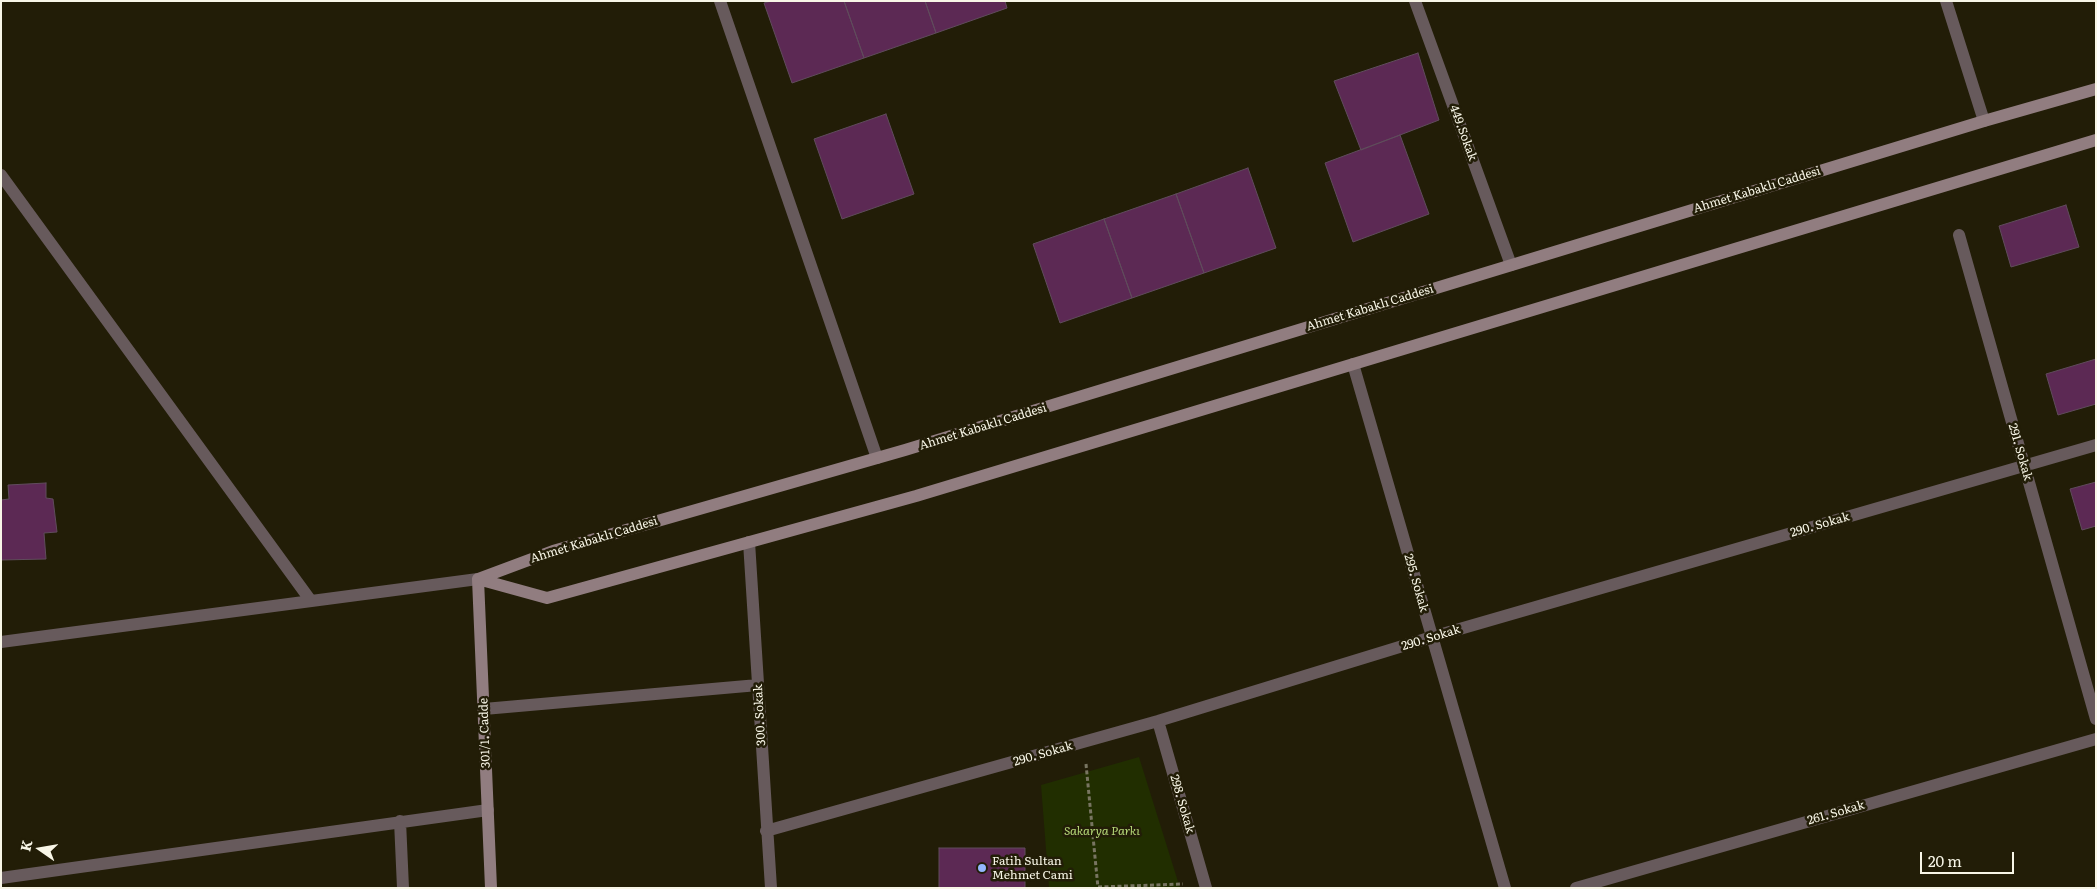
<!DOCTYPE html>
<html>
<head>
<meta charset="utf-8">
<style>
  body { margin:0 }
  #map { position:relative; width:2097px; height:889px; overflow:hidden; background:#221d07; font-family:Literata,serif }
  canvas { display:block }
  .frame { position:absolute; inset:0; border:2px solid #f8f6e7; pointer-events:none }
  .north { position:absolute; left:15px; top:824px; width:50px; height:50px; -webkit-text-stroke:4px #221d07; paint-order:stroke; rotate:283deg; font-size:14px; font-weight:700; line-height:20px; text-align:center; color:#f8f6e7 }
  .north::after { content:''; display:block; margin:auto; width:18px; height:22px; background:#f8f6e7; clip-path:polygon(50% 0,100% 100%,50% 72%,0 100%) }
  .scale { position:absolute; left:1920px; top:852px; width:94px; height:22px; box-sizing:border-box; border:2px solid #f8f6e7; border-top:0; padding-left:6px; font-size:15px; line-height:18px; white-space:nowrap; color:#f8f6e7; -webkit-text-stroke:4px #221d07; paint-order:stroke }
</style>
</head>
<body>
<div id="map">
<canvas width="2097" height="889"></canvas>
<div class="frame"></div>
<div class="north">K</div>
<div class="scale">20 m</div>
</div>
<script>
const context = document.querySelector('canvas').getContext('2d');
context.lineJoin = 'round';
function fillPath(path, color) {
  context.fillStyle = color;
  context.fill(path, 'evenodd');
}
function toPath(rows) {
  const path = new Path2D();
  for (const r of rows) {
    path.moveTo(r[0], r[1]);
    for (let i = 2; i < r.length; i += 2) path.lineTo(r[i], r[i + 1]);
  }
  return path;
}
function strokePath(path, color, width, dash) {
  context.strokeStyle = color;
  context.lineWidth = width;
  context.lineCap = dash ? 'butt' : 'round';
  context.setLineDash(dash || []);
  context.stroke(path);
}
function label(font, color, halo, rows, align = 'center') {
  context.font = font + ' Literata,serif';
  context.lineWidth = 5;
  context.setLineDash([]);
  context.textBaseline = 'middle';
  context.strokeStyle = halo;
  context.fillStyle = color;
  for (const [text, x, y, turn = 0] of rows) {
    context.save();
    context.translate(x, y);
    context.rotate((+turn || 0) * Math.PI / 180);
    context.textAlign = isNaN(turn) ? turn : align;
    if (halo) context.strokeText(text, 0, 0);
    context.fillText(text, 0, 0);
    context.restore();
  }
}
const green = toPath([
  [1139,757,1180,888,1049,888,1041,785]
]);
const building = toPath([
  [771,1,844,1,864,58,792,83,764,3,771,1],
  [844,1,925,1,936,33,864,58,844,1],
  [925,1,1005,1,1007,8,936,33,925,1],
  [1418,53,1439,120,1361,150,1334,81,1418,53],
  [886,114,914,194,842,219,814,139,886,114],
  [1400,135,1429,214,1353,242,1325,163,1400,135],
  [1248,168,1276,248,1204,273,1176,194,1248,168],
  [1176,194,1204,273,1132,298,1104,219,1176,194],
  [2066,205,2079,247,2011,267,1999,226,2066,205],
  [1104,219,1132,298,1060,323,1033,244,1104,219],
  [2096,359,2096,404,2058,415,2046,374,2096,359],
  [2096,482,2096,526,2082,530,2070,489,2096,482],
  [46,483,46,498,53,499,57,532,44,533,46,559,1,560,1,500,9,499,8,485,46,483],
  [939,848,1025,848,1025,888,939,888,939,848]
]);
const path = toPath([
  [1086,764,1098,888],
  [1098,887,1183,884]
]);
const street = toPath([
  [720,1,877,458],
  [1415,1,1511,265],
  [1946,1,1984,121],
  [1,175,311,601],
  [1959,235,2096,719],
  [1353,364,1505,888],
  [749,542,771,888],
  [1,642,478,579],
  [484,709,758,685],
  [1158,721,1206,888],
  [400,821,403,888],
  [766,831,1158,721,1432,637,2096,445],
  [1,878,488,810],
  [1576,888,2096,739]
]);
const secondary = toPath([
  [478,579,553,551,905,450,1984,121,2096,89],
  [478,579,547,598,916,496,2096,140],
  [478,579,491,888]
]);
const markers = [
  [982,868,5,"#94b7fd"]
];
const streetNames = [
  ["449.Sokak",1463,133,70],
  ["Ahmet Kabaklı Caddesi",1757,190,-17],
  ["Ahmet Kabaklı Caddesi",1370,308,-17],
  ["Ahmet Kabaklı Caddesi",983,427,-17],
  ["291. Sokak",2020,452,74],
  ["290. Sokak",1820,525,-16],
  ["Ahmet Kabaklı Caddesi",594,540,-17],
  ["295. Sokak",1416,583,74],
  ["290. Sokak",1431,638,-17],
  ["300. Sokak",760,715,-93],
  ["301/1. Cadde",485,733,-92],
  ["290. Sokak",1043,754,-16],
  ["298. Sokak",1182,804,74],
  ["261. Sokak",1836,813,-16]
];
const parkNames = [
  ["Sakarya Parkı",1102,831]
];
const poiNames = [
  ["Fatih Sultan",992,861],
  ["Mehmet Cami",992,875]
];
fillPath(green, '#212e00');
fillPath(building, '#5c2954');
strokePath(building, '#604c5c', 1);
strokePath(path, '#787561', 3, [4, 2.5]);
strokePath(street, '#675a5c', 12);
strokePath(secondary, '#917d80', 12);
for (const [x, y, r, color] of markers) {
  const dot = new Path2D();
  dot.arc(x, y, r, 0, 2 * Math.PI);
  context.fillStyle = color;
  context.fill(dot);
  strokePath(dot, '#221d07', 2);
}
label('12px', '#f8f6e7', '#221d07', streetNames);
label('italic 12px', '#b5d778', '#221d07', parkNames);
label('12px', '#f8f6e7', '#221d07', poiNames, 'left');
</script>
</body>
</html>
